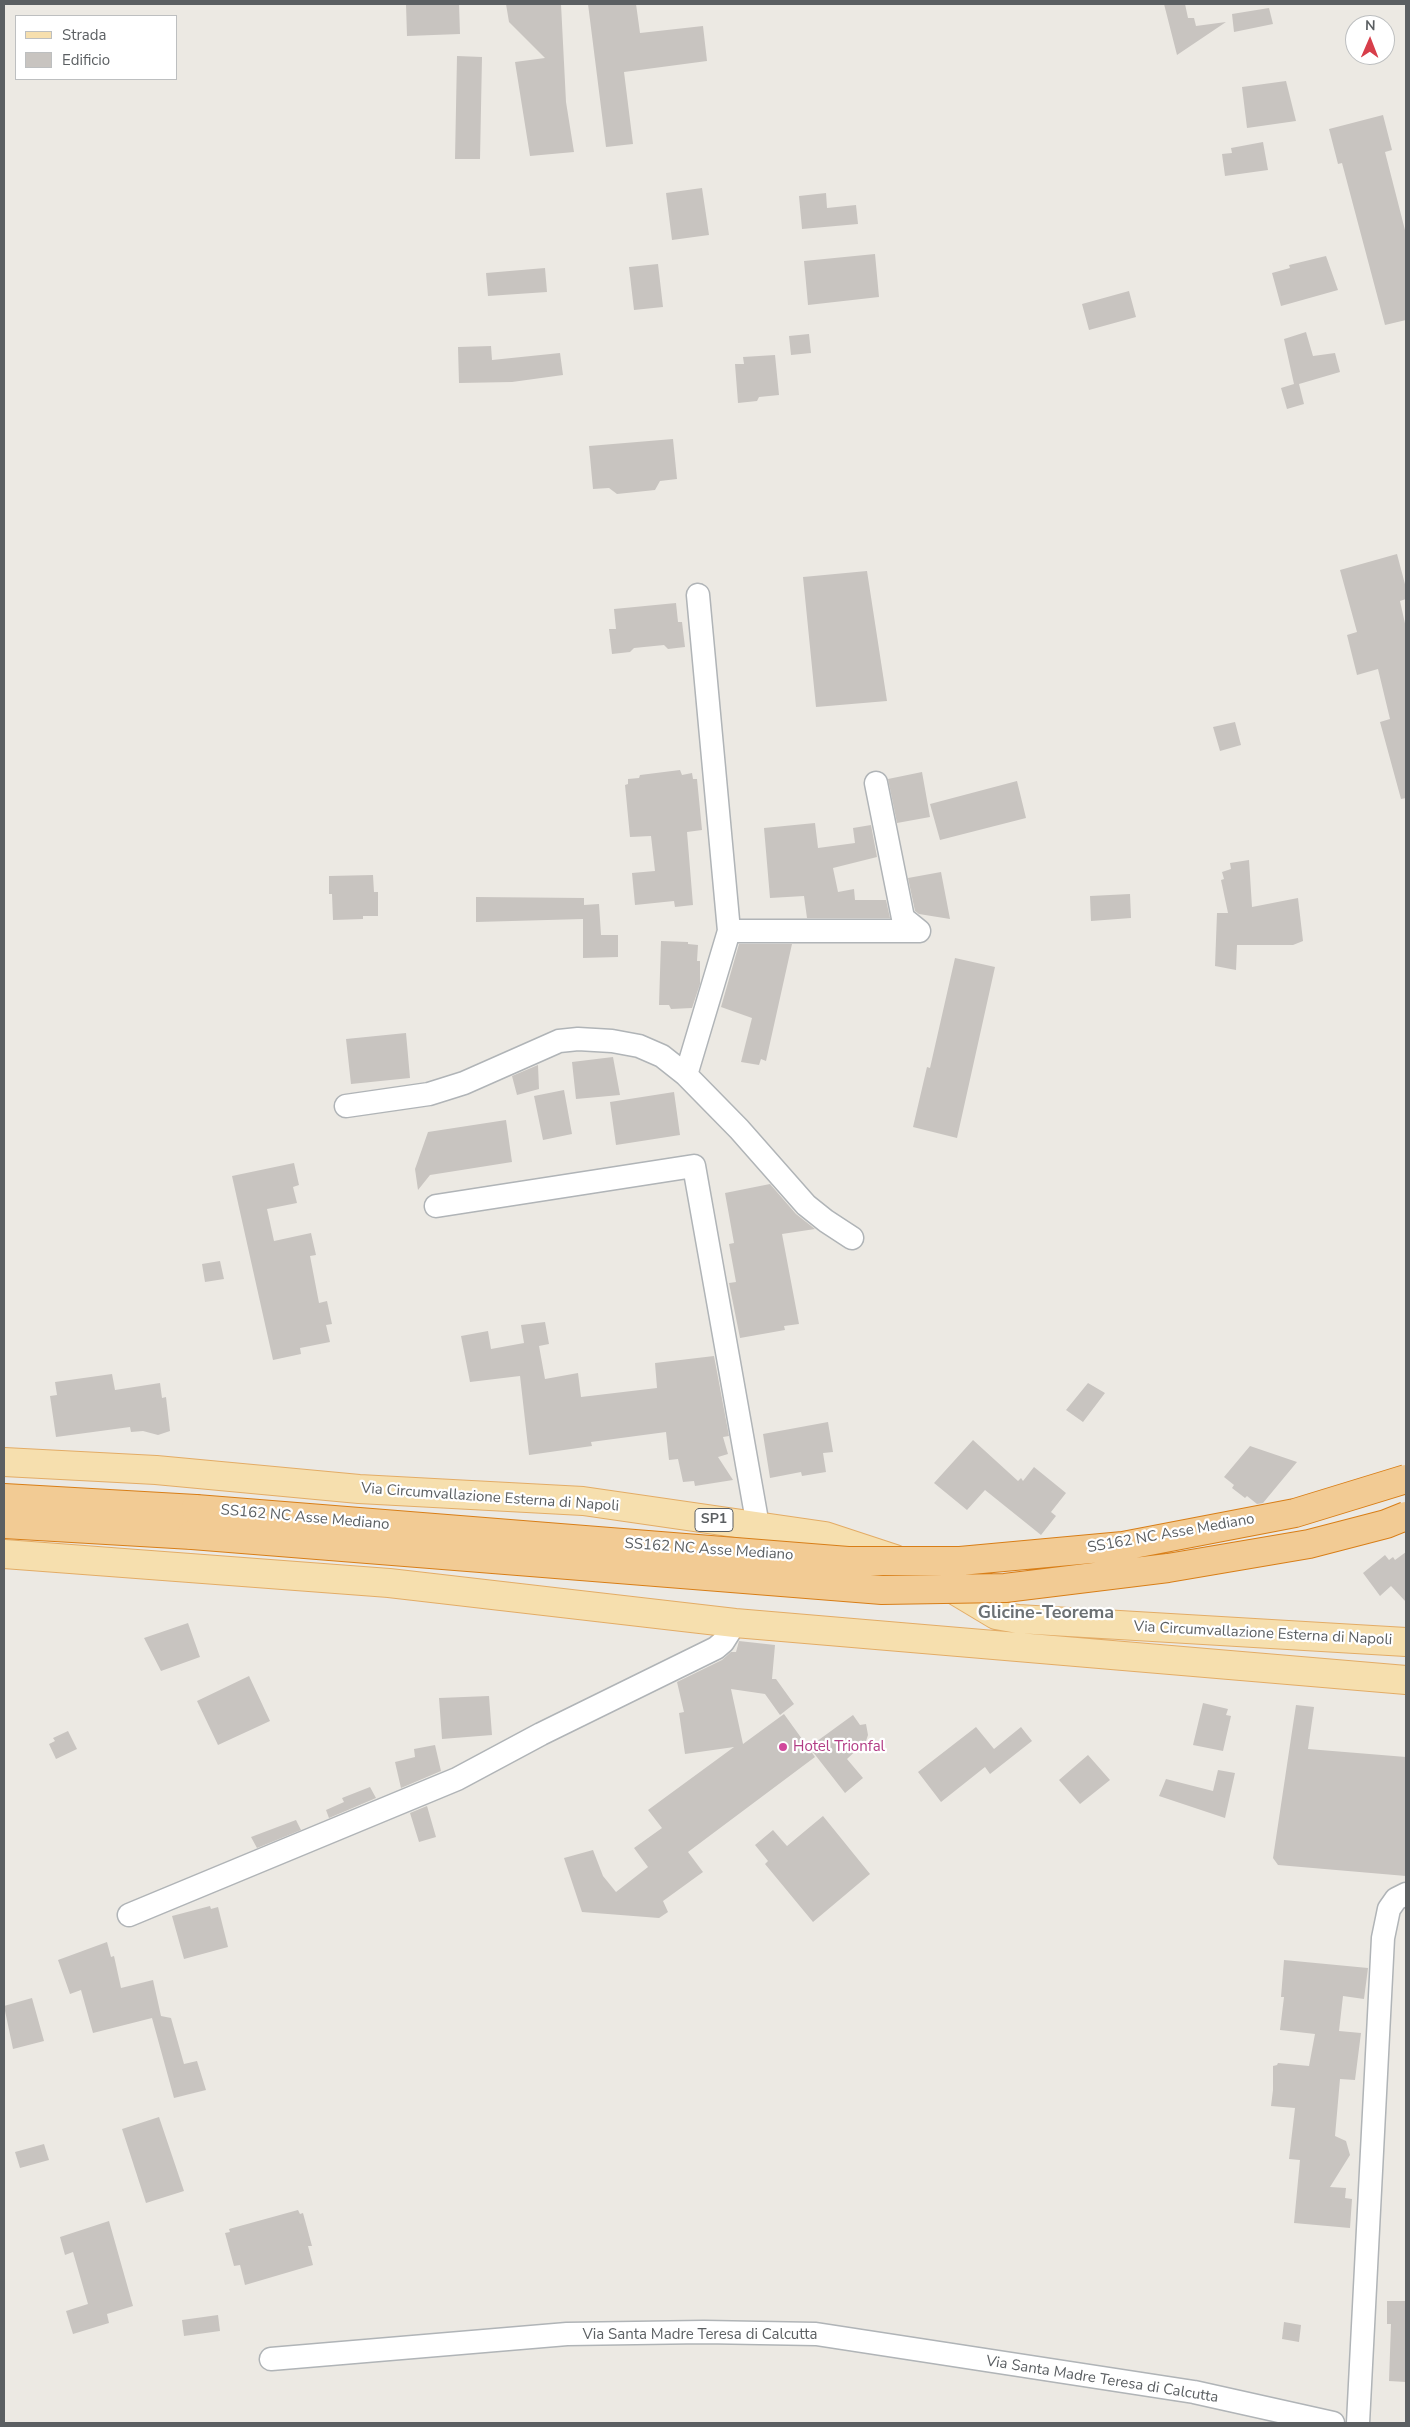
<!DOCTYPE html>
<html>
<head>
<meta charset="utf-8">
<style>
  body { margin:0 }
  #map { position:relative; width:1410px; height:2427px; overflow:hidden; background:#ece9e3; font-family:"Nunito Sans",sans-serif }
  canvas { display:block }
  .frame { position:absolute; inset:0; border:5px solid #5b5f62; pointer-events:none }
  .legend { position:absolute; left:15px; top:15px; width:162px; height:65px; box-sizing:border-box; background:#fff; border:1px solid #bdbfc0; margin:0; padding:6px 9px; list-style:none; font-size:15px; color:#5b5f62 }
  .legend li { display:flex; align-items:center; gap:10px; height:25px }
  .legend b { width:25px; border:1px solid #bdbfc0 }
  .north { position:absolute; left:1345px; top:15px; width:50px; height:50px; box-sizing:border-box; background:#fff; border:1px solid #bdbfc0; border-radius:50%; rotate:1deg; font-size:14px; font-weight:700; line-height:20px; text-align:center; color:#5b5f62 }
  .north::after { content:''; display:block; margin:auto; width:18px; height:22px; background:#d73e4a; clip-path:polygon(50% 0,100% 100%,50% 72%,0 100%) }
</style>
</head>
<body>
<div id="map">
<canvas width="1410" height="2427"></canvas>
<div class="frame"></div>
<ul class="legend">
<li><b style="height:6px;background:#f6dfae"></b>Strada</li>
<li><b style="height:14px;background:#c8c4c0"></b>Edificio</li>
</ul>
<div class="north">N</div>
</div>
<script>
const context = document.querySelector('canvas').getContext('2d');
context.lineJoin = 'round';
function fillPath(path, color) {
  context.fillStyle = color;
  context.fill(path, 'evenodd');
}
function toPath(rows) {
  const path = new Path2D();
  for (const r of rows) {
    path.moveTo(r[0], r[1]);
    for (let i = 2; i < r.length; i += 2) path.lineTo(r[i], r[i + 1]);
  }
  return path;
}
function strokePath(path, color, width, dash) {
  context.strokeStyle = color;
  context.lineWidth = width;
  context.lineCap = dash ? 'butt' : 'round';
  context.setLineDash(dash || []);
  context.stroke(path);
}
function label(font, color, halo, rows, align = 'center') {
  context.font = font + ' "Nunito Sans",sans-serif';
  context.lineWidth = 4.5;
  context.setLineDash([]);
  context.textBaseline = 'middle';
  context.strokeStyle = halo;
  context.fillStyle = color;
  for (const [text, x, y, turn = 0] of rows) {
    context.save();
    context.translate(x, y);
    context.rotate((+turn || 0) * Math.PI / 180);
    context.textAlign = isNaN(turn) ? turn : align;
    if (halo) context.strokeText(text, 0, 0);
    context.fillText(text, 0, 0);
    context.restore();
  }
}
const building = toPath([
  [406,4,459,4,460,34,407,36],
  [506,4,561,4,566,102,574,152,530,156,515,62,545,58,509,22],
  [588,4,636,4,640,33,703,26,707,61,624,72,633,144,606,147],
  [1164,4,1185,4,1188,18,1194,18,1196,26,1226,22,1177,55],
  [1269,8,1273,24,1234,32,1232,14],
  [457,56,482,57,480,159,455,159],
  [1286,81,1296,121,1247,128,1242,87],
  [1383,115,1392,150,1385,152,1406,234,1406,320,1385,325,1342,163,1338,164,1329,129],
  [1263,142,1268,170,1225,176,1222,154,1232,153,1231,148],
  [702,188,709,235,672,240,666,193],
  [826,193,827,208,856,205,858,224,802,229,799,196],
  [875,254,879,297,808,305,804,261],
  [1326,256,1338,290,1281,306,1272,273,1290,268,1289,265],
  [658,264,663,307,634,310,629,267],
  [545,268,547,292,488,296,486,273],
  [1129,291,1136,317,1089,330,1082,304],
  [1306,332,1313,356,1335,353,1340,372,1299,384,1304,404,1287,409,1281,388,1294,384,1284,339],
  [809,334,811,353,791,355,789,336],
  [491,346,492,360,560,353,563,375,512,382,459,383,458,347],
  [775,355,779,395,759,397,757,401,738,403,735,364,744,364,743,357],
  [673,439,677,479,660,481,655,490,617,494,609,488,593,489,589,446],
  [1397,554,1406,588,1406,599,1400,601,1406,628,1406,798,1401,799,1380,722,1390,719,1378,669,1357,675,1347,635,1357,632,1340,570],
  [867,571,887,701,816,707,803,577],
  [676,603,678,622,682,622,685,647,668,649,664,645,634,648,630,652,612,654,609,629,616,629,614,609],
  [1235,722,1241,745,1220,751,1213,727],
  [680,770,682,775,692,773,693,779,697,779,702,830,687,832,693,905,675,907,674,901,635,905,632,873,655,871,651,836,630,837,625,785,628,784,628,779,639,778,640,775],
  [922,772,930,817,897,823,888,779],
  [1017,781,1026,818,940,840,930,804],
  [815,823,818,848,855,843,853,828,871,825,877,857,833,868,838,892,854,889,855,900,886,900,890,918,807,918,804,896,770,898,764,828],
  [1249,860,1252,907,1298,898,1303,941,1293,945,1237,945,1236,970,1215,966,1217,913,1228,913,1221,880,1224,879,1222,872,1231,869,1230,863],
  [941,872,950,919,919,914,915,911,908,878],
  [373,875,374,892,378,892,378,916,363,916,363,919,333,920,332,894,329,894,329,876],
  [1130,894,1131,918,1091,921,1090,896],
  [476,897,584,898,584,905,599,904,601,935,618,935,618,957,583,958,583,919,476,922],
  [661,941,688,942,688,944,698,945,697,961,700,961,700,984,692,1008,671,1009,669,1005,659,1005],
  [739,944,792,944,766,1061,761,1059,759,1065,741,1062,752,1018,721,1007],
  [955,958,995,967,957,1138,913,1127,927,1067,930,1068],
  [406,1033,410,1078,351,1084,346,1039],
  [613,1057,620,1095,576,1099,572,1062],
  [538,1065,539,1089,517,1095,512,1076],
  [564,1090,572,1134,543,1140,534,1096],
  [674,1092,680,1135,616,1145,610,1102],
  [506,1120,512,1162,430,1175,418,1190,415,1169,428,1132],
  [294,1163,299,1185,293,1187,297,1203,267,1209,274,1241,311,1233,316,1255,310,1256,319,1303,327,1301,332,1324,326,1325,330,1342,300,1348,301,1354,273,1360,232,1176],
  [770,1184,796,1214,815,1229,782,1234,799,1324,784,1326,785,1330,740,1338,729,1283,736,1282,729,1244,734,1243,725,1193],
  [220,1261,224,1279,205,1282,202,1264],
  [545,1322,549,1344,539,1346,545,1379,578,1373,581,1397,657,1388,655,1363,714,1356,729,1436,723,1437,728,1454,718,1457,733,1480,695,1486,694,1481,683,1482,678,1459,669,1460,666,1432,591,1442,592,1446,529,1455,520,1376,470,1382,461,1336,488,1331,491,1349,524,1343,521,1325],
  [112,1374,115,1390,160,1383,162,1398,166,1397,170,1431,158,1435,143,1431,131,1432,130,1427,56,1437,50,1396,57,1395,55,1382],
  [1088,1383,1105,1393,1083,1422,1066,1410],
  [828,1422,833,1452,823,1453,826,1472,802,1476,801,1472,770,1478,763,1434],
  [973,1440,1018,1481,1021,1478,1023,1481,1034,1467,1066,1493,1051,1512,1056,1516,1041,1535,985,1490,967,1510,934,1483],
  [1250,1446,1297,1462,1263,1503,1257,1504,1247,1496,1245,1498,1232,1488,1234,1485,1224,1477],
  [1406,1552,1406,1602,1391,1586,1380,1596,1363,1573,1385,1555,1389,1560,1393,1557,1395,1560],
  [188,1623,200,1657,161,1671,144,1638],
  [739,1641,775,1645,772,1679,776,1679,794,1704,780,1715,765,1694,731,1689,743,1744,784,1714,815,1757,688,1852,703,1872,663,1901,668,1912,659,1918,582,1912,564,1858,593,1850,603,1876,616,1892,648,1867,634,1848,662,1828,648,1810,734,1747,685,1754,679,1713,684,1712,677,1682,722,1660,731,1652,736,1652],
  [249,1676,270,1721,218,1745,197,1701],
  [489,1696,492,1735,442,1739,439,1698],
  [1203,1703,1228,1709,1226,1715,1231,1716,1223,1751,1193,1745],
  [1296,1705,1314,1707,1308,1749,1406,1757,1406,1876,1278,1865,1273,1858],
  [853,1715,860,1725,866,1724,868,1735,866,1741,847,1759,863,1778,845,1793,809,1747],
  [976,1727,994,1749,1021,1727,1032,1741,990,1774,985,1767,941,1802,918,1772],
  [68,1731,77,1749,56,1759,49,1744,55,1741,53,1738],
  [435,1745,441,1771,401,1788,395,1762,415,1757,414,1749],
  [1088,1755,1110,1780,1080,1804,1059,1780],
  [1218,1770,1235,1773,1225,1818,1159,1796,1166,1779,1213,1791],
  [370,1787,376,1798,329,1818,326,1810,344,1802,342,1798],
  [427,1806,436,1837,419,1842,410,1813],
  [823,1816,870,1874,813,1922,765,1864,768,1861,755,1845,773,1830,787,1846],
  [296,1820,301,1830,257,1848,251,1837],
  [210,1906,211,1909,218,1907,228,1947,184,1959,172,1916],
  [107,1942,111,1957,114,1956,121,1988,153,1980,161,2016,171,2018,184,2064,197,2061,206,2090,174,2098,152,2018,93,2033,81,1990,70,1994,58,1960],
  [1284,1960,1368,1968,1364,1999,1343,1996,1339,2031,1361,2033,1355,2080,1340,2079,1335,2136,1346,2141,1350,2155,1330,2187,1346,2188,1345,2198,1352,2199,1350,2228,1294,2223,1300,2160,1289,2159,1295,2108,1271,2106,1273,2090,1273,2066,1277,2065,1278,2063,1309,2066,1315,2034,1280,2030,1284,1997,1281,1997],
  [32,1998,44,2041,13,2049,4,2006],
  [159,2117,184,2191,146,2203,122,2129],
  [44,2144,49,2160,20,2168,15,2152],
  [298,2210,300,2214,303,2213,312,2246,308,2246,313,2265,245,2285,240,2265,234,2266,225,2233,230,2232,229,2229],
  [109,2221,133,2306,107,2314,109,2323,73,2334,66,2311,88,2304,73,2252,65,2255,60,2237],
  [1387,2301,1406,2301,1406,2382,1389,2381,1391,2324,1387,2324],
  [218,2315,220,2331,184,2336,182,2320],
  [1284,2322,1301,2325,1299,2342,1282,2339]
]);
const minor = toPath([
  [698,595,729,931],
  [876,783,903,918,919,931],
  [686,1075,729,931,919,931],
  [346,1106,429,1094,464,1083,559,1041,578,1039,612,1041,639,1046,662,1056,686,1075,739,1129,806,1205,826,1221,852,1238],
  [436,1206,694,1166,758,1526],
  [129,1915,457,1779,541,1734,716,1648,723,1642,735,1623],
  [271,2359,567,2334,704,2332,816,2334,1194,2392,1333,2423],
  [1358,2423,1383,1938,1389,1909,1396,1899,1406,1894]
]);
const major = toPath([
  [4,1462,156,1470,359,1489,583,1501,825,1536,895,1559],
  [4,1554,389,1583,735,1623,1406,1680],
  [941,1582,996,1615,1018,1619,1406,1642]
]);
const highway = toPath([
  [4,1498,196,1509],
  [4,1524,192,1535]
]);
const highwayBridge = toPath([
  [196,1509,848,1561,960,1561,1123,1546,1295,1513,1406,1479],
  [192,1535,882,1590,1005,1588,1168,1568,1309,1544,1386,1524,1406,1516]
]);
const markers = [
  [783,1747,5,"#d1479c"]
];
const shields = [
  [714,1520,38]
];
const shieldNames = [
  ["SP1",714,1520]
];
const streetNames = [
  ["Via Circumvallazione Esterna di Napoli",490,1498,4],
  ["SS162 NC Asse Mediano",305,1518,5],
  ["SS162 NC Asse Mediano",1171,1534,-10],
  ["SS162 NC Asse Mediano",709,1550,4],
  ["Via Circumvallazione Esterna di Napoli",1263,1634,3],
  ["Via Santa Madre Teresa di Calcutta",700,2335],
  ["Via Santa Madre Teresa di Calcutta",1102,2380,9]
];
const hotelNames = [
  ["Hotel Trionfal",793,1747]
];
const quarterNames = [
  ["Glicine-Teorema",1046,1614]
];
fillPath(building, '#c8c4c0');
strokePath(minor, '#b0b4b7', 25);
strokePath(major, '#e3ac66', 30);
strokePath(highway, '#d87e17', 30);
strokePath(minor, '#fff', 22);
strokePath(major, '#f6dfae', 28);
strokePath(highway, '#f2cb94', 28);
strokePath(highwayBridge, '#d87e17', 30, []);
strokePath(highwayBridge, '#f2cb94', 28);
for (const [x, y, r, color] of markers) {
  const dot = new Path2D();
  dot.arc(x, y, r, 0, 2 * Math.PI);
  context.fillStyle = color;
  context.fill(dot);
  strokePath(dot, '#fff', 2);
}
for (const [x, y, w] of shields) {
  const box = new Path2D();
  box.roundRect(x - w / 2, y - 11.5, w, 23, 4);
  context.fillStyle = '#fff';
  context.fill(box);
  strokePath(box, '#5b5f62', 1);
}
label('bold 14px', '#5b5f62', null, shieldNames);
label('15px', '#5b5f62', '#fff', streetNames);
label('15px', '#b23c85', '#fff', hotelNames, 'left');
label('bold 18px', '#6c7174', '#fff', quarterNames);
</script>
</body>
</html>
